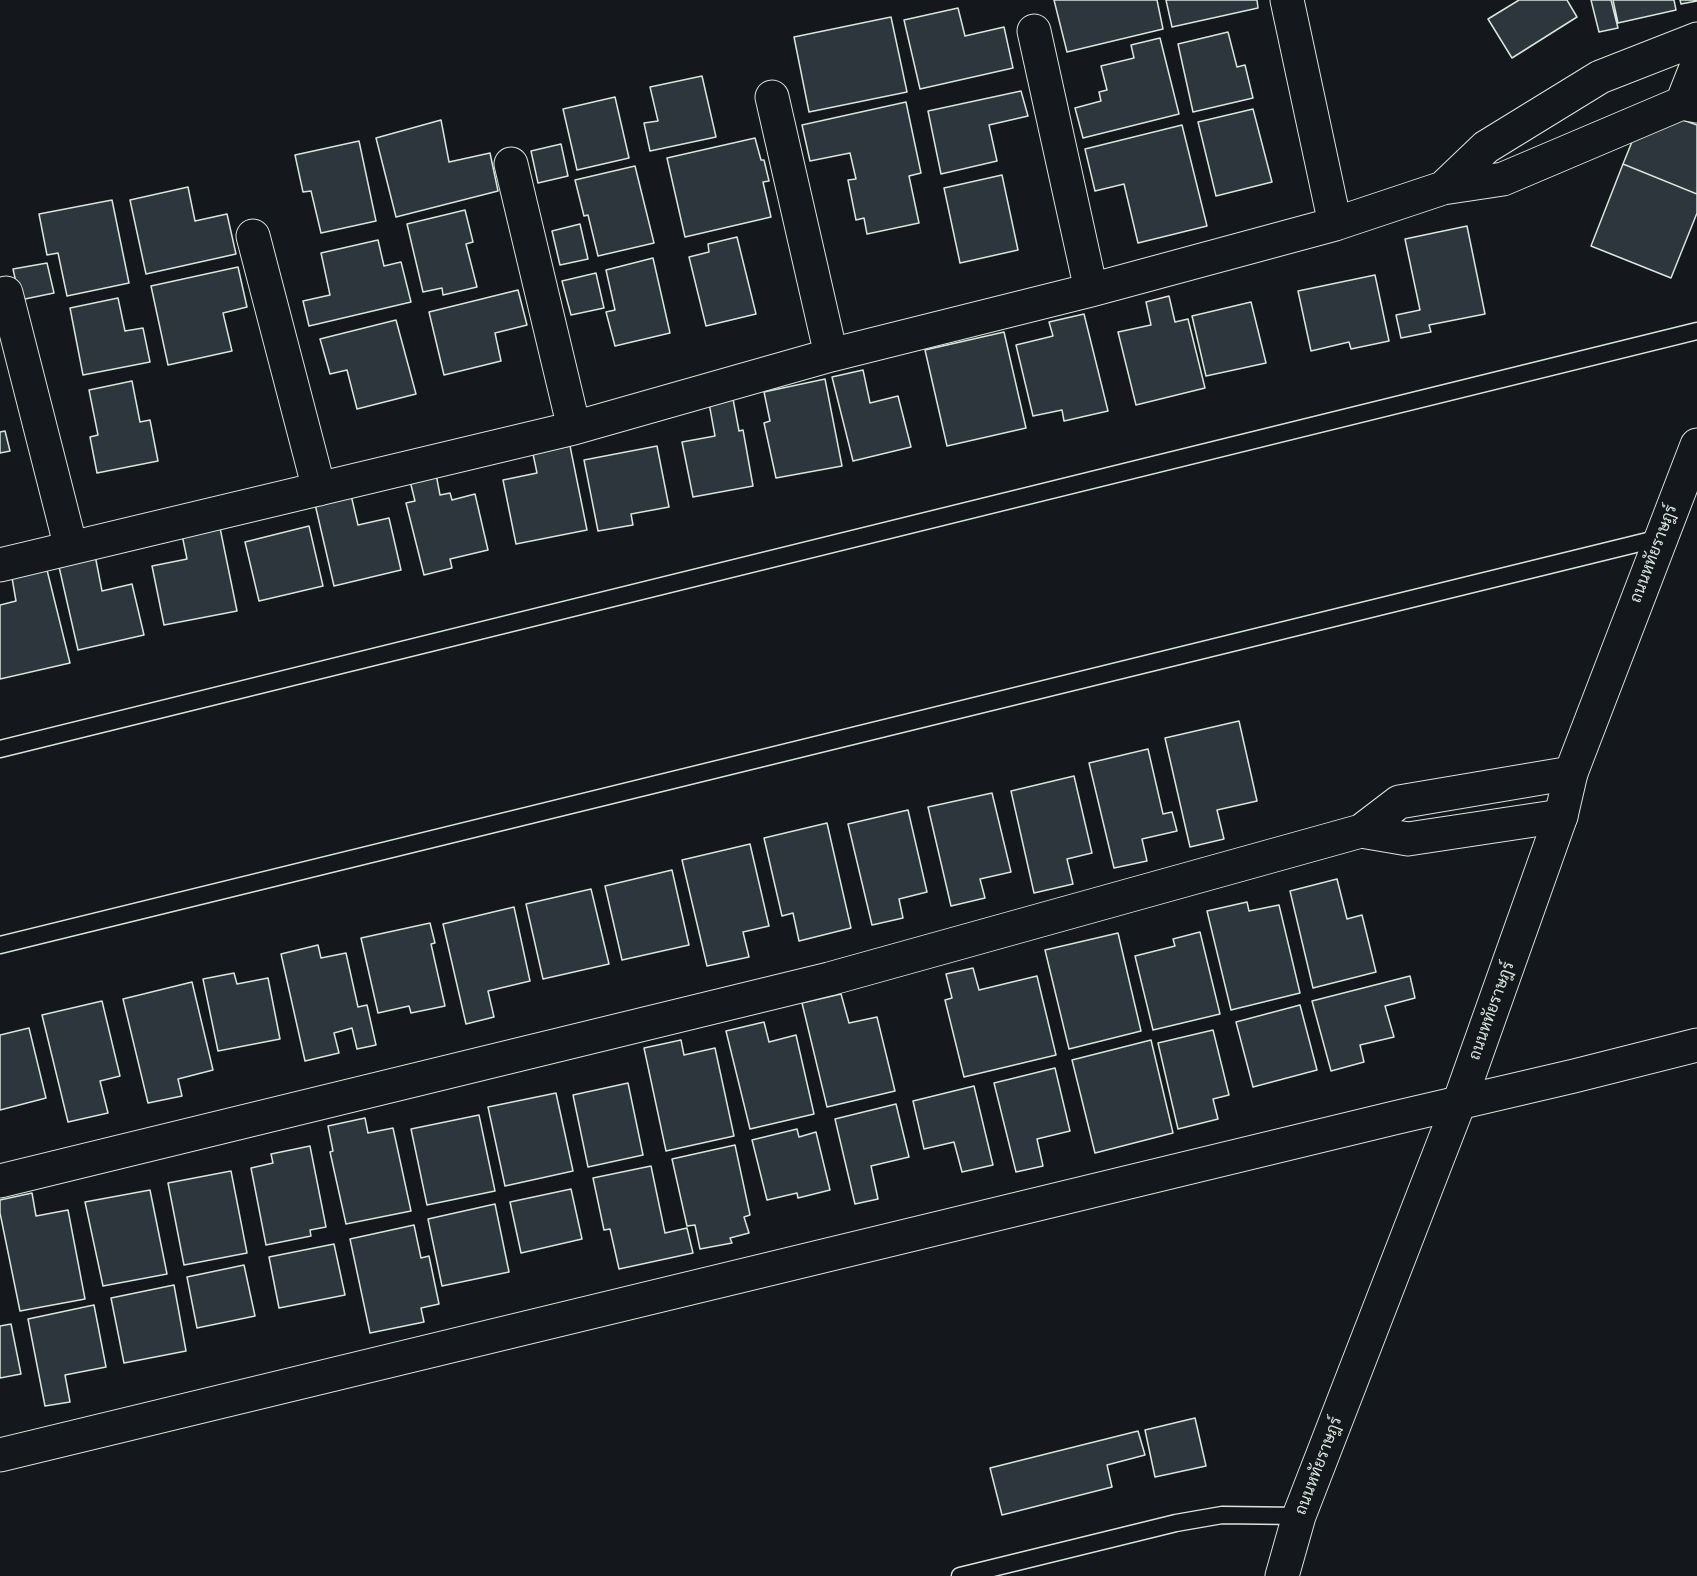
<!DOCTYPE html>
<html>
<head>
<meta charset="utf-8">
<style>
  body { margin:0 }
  canvas { display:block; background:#14181c }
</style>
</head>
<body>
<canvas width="1697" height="1576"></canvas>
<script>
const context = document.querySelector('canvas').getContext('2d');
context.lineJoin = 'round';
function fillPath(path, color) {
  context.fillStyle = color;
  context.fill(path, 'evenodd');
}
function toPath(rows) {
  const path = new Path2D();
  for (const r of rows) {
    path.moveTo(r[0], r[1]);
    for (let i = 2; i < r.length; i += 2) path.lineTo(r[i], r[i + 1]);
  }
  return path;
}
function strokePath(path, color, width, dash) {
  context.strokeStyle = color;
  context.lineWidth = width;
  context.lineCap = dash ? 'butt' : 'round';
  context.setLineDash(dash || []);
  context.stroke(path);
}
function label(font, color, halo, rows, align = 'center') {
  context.font = font + ' Arial,Sarabun,sans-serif';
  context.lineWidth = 4.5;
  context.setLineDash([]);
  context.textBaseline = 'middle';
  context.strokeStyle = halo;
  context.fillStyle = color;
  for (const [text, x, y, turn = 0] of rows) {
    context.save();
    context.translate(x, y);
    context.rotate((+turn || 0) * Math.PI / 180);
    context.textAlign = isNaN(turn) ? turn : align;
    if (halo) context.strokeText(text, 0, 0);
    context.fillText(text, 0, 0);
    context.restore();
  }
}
const building = toPath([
  [1054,0,1157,0,1163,29,1067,52,1054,0],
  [1166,0,1257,0,1258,8,1172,27,1166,0],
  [1519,0,1567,0,1577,17,1512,58,1488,19,1519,0],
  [1591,0,1611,0,1618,28,1599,32,1591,0],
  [1613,0,1674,0,1676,10,1618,23,1613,0],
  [1680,0,1697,0,1697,1,1681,4,1680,0],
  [958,8,965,36,1004,27,1013,68,920,89,904,20,958,8],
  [891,17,907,92,809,112,794,37,891,17],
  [1228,32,1237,67,1245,65,1253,98,1193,112,1178,44,1228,32],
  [1160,38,1179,114,1083,138,1075,108,1101,101,1099,92,1107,90,1101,66,1134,58,1131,45,1160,38],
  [702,76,716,137,650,151,644,123,658,121,650,87,702,76],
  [1021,91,1028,116,989,125,997,161,941,174,928,111,1021,91],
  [615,97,629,158,577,170,563,109,615,97],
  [906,102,921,173,909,176,919,223,867,234,864,218,856,220,848,180,856,179,850,153,810,161,802,125,906,102],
  [1253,109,1272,182,1216,196,1198,122,1253,109],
  [1669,115,1697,125,1697,194,1623,164,1638,127,1669,115],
  [441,120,449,162,490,153,498,191,396,217,376,138,441,120],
  [1182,125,1207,226,1138,243,1124,184,1095,191,1085,149,1182,125],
  [755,138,761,160,764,160,769,181,763,182,771,217,685,237,667,158,755,138],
  [359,141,376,221,321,233,311,191,303,192,295,155,359,141],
  [561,144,568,176,538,183,531,151,561,144],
  [1623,164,1697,194,1697,213,1671,278,1591,246,1623,164],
  [635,166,654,243,598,256,588,215,584,216,575,180,635,166],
  [1002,175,1018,250,960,263,944,188,1002,175],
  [188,187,195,221,227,214,236,254,146,274,130,200,188,187],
  [112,200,129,283,67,296,58,253,47,255,39,214,112,200],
  [465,210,473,242,466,244,477,287,443,295,442,288,423,292,407,224,465,210],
  [580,224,588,259,560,265,552,231,580,224],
  [1467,226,1485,314,1429,325,1431,332,1401,338,1396,315,1420,310,1405,239,1467,226],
  [737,237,756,314,706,326,689,257,709,252,708,244,737,237],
  [378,240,384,266,401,262,411,302,309,326,303,301,330,295,321,253,378,240],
  [653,258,670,333,615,346,606,312,615,310,606,270,653,258],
  [47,263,54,293,20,300,13,269,47,263],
  [238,267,247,307,223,313,232,351,168,365,151,286,238,267],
  [596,273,604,308,571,315,562,281,596,273],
  [1375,275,1389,341,1351,349,1349,342,1311,351,1298,291,1375,275],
  [518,290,527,325,495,333,501,361,444,375,429,312,518,290],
  [1169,296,1175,322,1188,319,1205,388,1136,405,1118,332,1151,325,1146,302,1169,296],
  [118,298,125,331,143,328,150,362,83,375,70,308,118,298],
  [1251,302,1266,363,1206,376,1192,316,1251,302],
  [1084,314,1108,411,1064,421,1062,410,1033,416,1016,345,1053,336,1049,322,1084,314],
  [396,320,416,394,357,409,347,370,330,374,320,339,396,320],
  [1004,332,1026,428,947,446,925,350,1004,332],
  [863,370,870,403,898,396,911,447,853,461,832,377,863,370],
  [825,379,842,466,776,478,764,423,770,421,764,392,825,379],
  [132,381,140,422,150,420,158,461,97,473,90,437,98,435,89,390,132,381],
  [733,399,739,431,743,430,753,486,693,497,682,442,715,436,709,403,733,399],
  [5,431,10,451,0,453,0,432,5,431],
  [570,446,587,530,516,544,503,480,537,473,533,454,570,446],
  [657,446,669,507,631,514,633,525,598,531,584,460,657,446],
  [436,474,440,495,450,493,452,500,475,494,488,550,450,559,452,568,424,575,406,503,415,501,410,481,436,474],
  [351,495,358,525,389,518,401,570,334,586,315,504,351,495],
  [219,523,237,611,164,625,152,566,187,559,181,530,219,523],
  [309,526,323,586,259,601,245,542,309,526],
  [94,550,102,591,132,584,144,635,78,650,57,558,94,550],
  [47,570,70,663,0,679,0,605,16,601,12,578,47,570],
  [1239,721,1257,801,1217,810,1224,839,1190,847,1165,738,1239,721],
  [1148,749,1163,814,1172,812,1177,831,1142,839,1147,861,1114,868,1089,763,1148,749],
  [1074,776,1092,853,1067,859,1073,884,1034,893,1011,791,1074,776],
  [992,793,1011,872,980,879,985,898,951,906,928,807,992,793],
  [908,810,927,892,899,899,903,918,872,925,848,824,908,810],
  [827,823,851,928,799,941,793,913,782,916,764,838,827,823],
  [750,844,769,926,743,932,749,957,707,966,682,860,750,844],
  [672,870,689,945,622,960,605,886,672,870],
  [1337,879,1347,919,1362,915,1376,972,1313,988,1290,891,1337,879],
  [591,889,609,964,543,979,526,904,591,889],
  [1247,902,1249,911,1279,905,1300,993,1231,1010,1207,911,1247,902],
  [514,907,530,981,488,991,494,1017,466,1024,443,924,514,907],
  [430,923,435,943,431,944,445,1006,411,1013,409,1006,378,1013,361,938,430,923],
  [1200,932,1220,1014,1153,1030,1135,956,1175,946,1173,939,1200,932],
  [1118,933,1141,1031,1069,1049,1045,950,1118,933],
  [318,945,321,958,346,953,358,1007,367,1005,376,1045,357,1049,352,1028,334,1033,339,1053,305,1061,281,954,318,945],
  [973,968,979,990,1037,976,1056,1055,964,1077,945,1000,952,998,946,974,973,968],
  [234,973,237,984,268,978,280,1039,218,1051,203,979,234,973],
  [1410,976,1415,998,1385,1006,1394,1037,1360,1045,1364,1062,1331,1071,1312,1001,1410,976],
  [192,982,213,1070,178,1079,182,1096,148,1103,123,999,192,982],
  [841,994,849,1023,877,1017,895,1091,827,1107,802,1003,841,994],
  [102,1001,120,1076,100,1081,108,1113,68,1122,42,1015,102,1001],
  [1300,1005,1317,1070,1253,1087,1236,1022,1300,1005],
  [764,1022,769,1042,796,1035,814,1114,750,1129,726,1031,764,1022],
  [29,1028,46,1098,0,1110,0,1035,29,1028],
  [1213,1030,1229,1095,1213,1099,1218,1119,1178,1129,1158,1043,1213,1030],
  [681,1040,684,1055,715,1048,734,1136,666,1151,644,1048,681,1040],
  [1151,1040,1173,1133,1095,1153,1072,1060,1151,1040],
  [1055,1068,1070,1131,1037,1139,1043,1166,1016,1172,994,1083,1055,1068],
  [628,1083,643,1155,588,1167,573,1095,628,1083],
  [974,1086,993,1165,962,1172,954,1142,924,1149,913,1101,974,1086],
  [556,1093,573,1171,505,1186,488,1107,556,1093],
  [896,1104,909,1157,871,1166,878,1199,855,1204,835,1119,896,1104],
  [479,1115,495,1191,427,1205,411,1129,479,1115],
  [365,1118,368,1133,393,1128,411,1211,346,1224,330,1152,333,1151,328,1126,365,1118],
  [797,1129,799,1137,816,1132,830,1190,798,1198,797,1193,767,1200,752,1140,797,1129],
  [735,1145,750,1215,744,1217,749,1233,730,1238,732,1243,700,1249,695,1225,687,1226,672,1159,735,1145],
  [310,1146,326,1227,310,1230,311,1236,266,1245,251,1168,273,1163,271,1154,310,1146],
  [651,1166,665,1233,687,1228,693,1253,619,1269,610,1229,604,1230,593,1178,651,1166],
  [231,1171,247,1253,184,1265,168,1183,231,1171],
  [571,1189,582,1239,521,1253,510,1202,571,1189],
  [150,1190,167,1274,103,1286,85,1202,150,1190],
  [32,1193,36,1216,68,1210,85,1299,20,1311,0,1213,0,1200,32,1193],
  [495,1204,509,1272,442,1286,428,1219,495,1204],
  [414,1225,421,1258,429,1256,439,1304,421,1308,424,1322,370,1333,350,1239,414,1225],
  [334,1244,345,1295,279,1308,269,1257,334,1244],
  [244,1265,255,1316,197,1328,187,1277,244,1265],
  [174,1285,186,1351,124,1363,111,1298,174,1285],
  [94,1305,106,1367,65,1375,70,1402,45,1406,28,1319,94,1305],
  [11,1324,21,1374,0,1378,0,1326,11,1324],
  [1195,1418,1206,1466,1155,1477,1145,1430,1195,1418],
  [1138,1431,1145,1455,1107,1465,1112,1487,1002,1515,990,1468,1138,1431]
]);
const service = toPath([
  [0,749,1697,331],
  [0,945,1660,538],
  [960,1576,1176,1523,1222,1515,1299,1516]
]);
const minor = toPath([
  [1287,0,1335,224],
  [1034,31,1091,290],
  [772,97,831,355],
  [1682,103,1697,65],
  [511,164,574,428],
  [1443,188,1486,147,1600,77,1697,39],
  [253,236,319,489],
  [6,293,71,548],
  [0,565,574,428,831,355,1091,290,1335,224,1443,188,1503,179,1682,103,1697,106],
  [1361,831,1408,839,1561,816],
  [0,1181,829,979,1361,831,1399,802,1571,773],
  [0,1455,1394,1118,1574,1076,1697,1045]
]);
const secondary = toPath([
  [1282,1576,1299,1516,1459,1103,1561,816,1571,773,1697,445]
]);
const streetNames = [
  ["ถนนหทัยราษฎร์",1654,554,-69],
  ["ถนนหทัยราษฎร์",1492,1011,-70],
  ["ถนนหทัยราษฎร์",1319,1466,-69]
];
fillPath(building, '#2c363c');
strokePath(building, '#d8e6dc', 1.5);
strokePath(service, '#d8e6dc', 19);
strokePath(minor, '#d8e6dc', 35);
strokePath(secondary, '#d8e6dc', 35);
strokePath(service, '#14181c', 16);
strokePath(minor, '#14181c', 33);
strokePath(secondary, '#14181c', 33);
label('16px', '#d8e6dc', '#14181c', streetNames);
</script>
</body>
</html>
